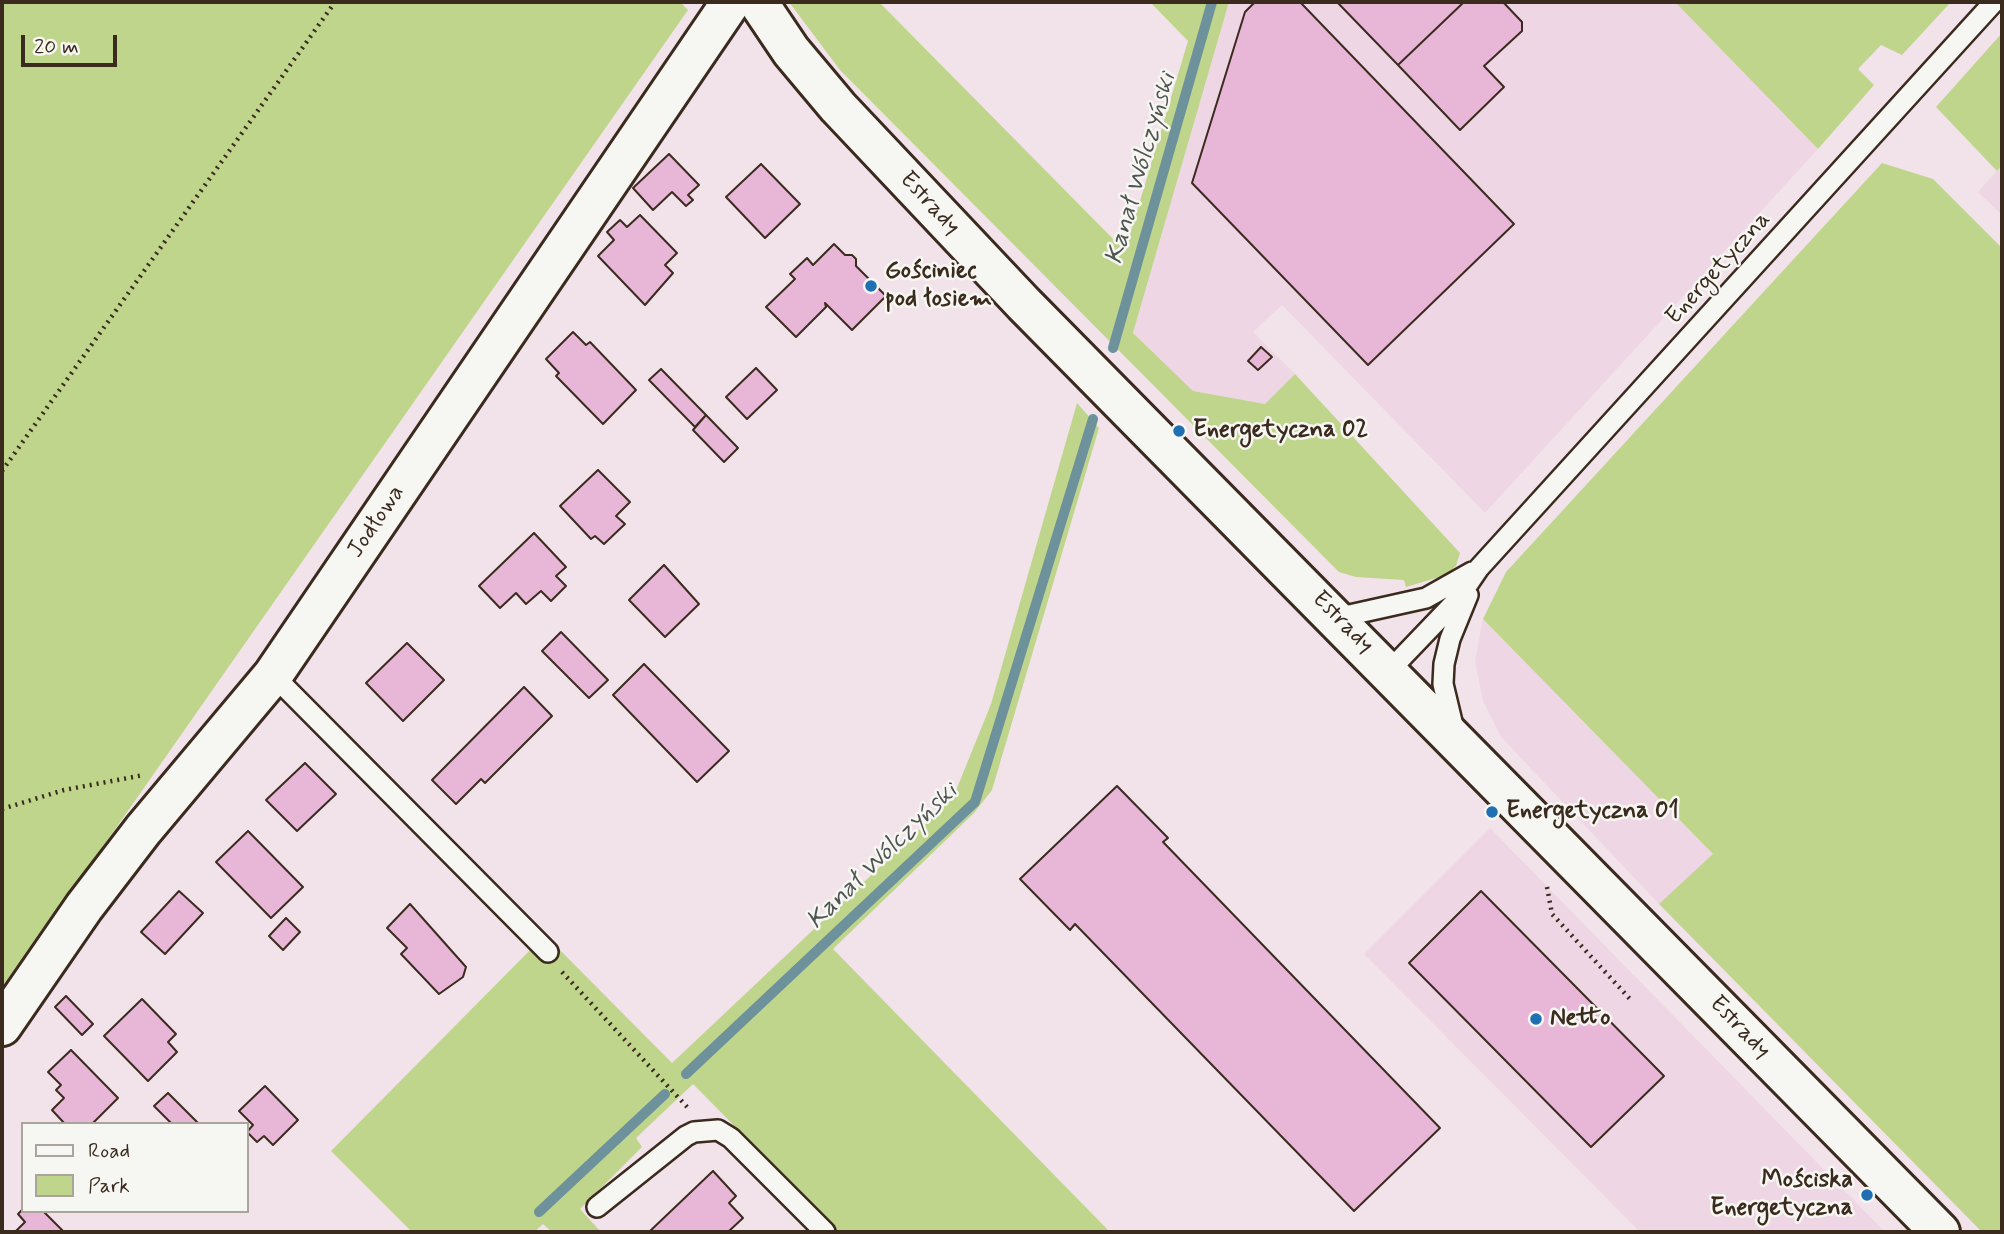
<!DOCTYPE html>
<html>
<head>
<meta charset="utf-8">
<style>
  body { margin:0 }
  #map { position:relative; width:2004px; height:1234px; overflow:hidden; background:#f2e3ea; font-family:Mynerve,sans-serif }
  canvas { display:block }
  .frame { position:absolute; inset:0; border:4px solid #3b2a1e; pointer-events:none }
  .legend { position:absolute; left:21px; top:1122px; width:228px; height:91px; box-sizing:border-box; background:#f6f6f2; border:2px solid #aba49d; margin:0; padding:9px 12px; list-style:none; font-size:21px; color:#3b2a1e }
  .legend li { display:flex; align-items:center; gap:14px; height:35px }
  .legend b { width:35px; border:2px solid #aba49d }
  .scale { position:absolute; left:21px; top:35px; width:96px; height:32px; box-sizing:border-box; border:4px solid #3b2a1e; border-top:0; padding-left:9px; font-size:21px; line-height:24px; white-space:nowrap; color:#3b2a1e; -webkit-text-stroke:5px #f6f6f2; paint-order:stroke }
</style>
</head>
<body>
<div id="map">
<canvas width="2004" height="1234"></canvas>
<div class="frame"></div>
<ul class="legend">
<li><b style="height:9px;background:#f6f6f2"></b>Road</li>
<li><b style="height:19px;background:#bfd58b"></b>Park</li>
</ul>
<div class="scale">20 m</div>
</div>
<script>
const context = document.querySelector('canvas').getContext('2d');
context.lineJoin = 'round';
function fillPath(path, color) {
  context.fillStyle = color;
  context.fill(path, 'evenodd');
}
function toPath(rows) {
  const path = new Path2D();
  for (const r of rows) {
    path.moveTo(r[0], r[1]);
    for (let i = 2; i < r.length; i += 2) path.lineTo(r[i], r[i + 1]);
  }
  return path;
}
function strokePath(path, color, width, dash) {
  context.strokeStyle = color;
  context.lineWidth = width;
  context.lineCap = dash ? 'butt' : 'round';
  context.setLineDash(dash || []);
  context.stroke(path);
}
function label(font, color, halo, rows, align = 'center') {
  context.font = font + ' Mynerve,sans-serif';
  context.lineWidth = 5;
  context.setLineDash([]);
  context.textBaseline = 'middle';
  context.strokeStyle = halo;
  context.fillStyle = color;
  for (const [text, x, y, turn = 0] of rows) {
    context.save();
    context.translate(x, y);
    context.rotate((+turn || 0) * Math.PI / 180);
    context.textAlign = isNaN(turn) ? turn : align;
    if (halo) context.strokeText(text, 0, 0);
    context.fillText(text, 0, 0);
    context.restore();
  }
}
const built = toPath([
  [1229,2,1675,2,1818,149,1485,513,1282,305,1253,332,1295,374,1265,404,1192,391,1133,333],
  [2002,165,2002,215,1978,192],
  [1483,619,1714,855,1659,904,1501,737,1483,701,1475,661],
  [1490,828,1885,1232,1640,1232,1364,954]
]);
const green = toPath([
  [2,2,680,2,688,10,104,845,2,999],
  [789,2,879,2,1125,251,1188,41,1150,2,1229,2,1133,333,1193,391,1265,404,1295,374,1460,553,1456,566,1446,575,1406,587,1404,580,1356,577,1339,572,840,70],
  [1675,2,1951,2,1902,55,1881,45,1858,69,1874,85,1818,149],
  [2002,33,2002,165,1997,171,1936,107],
  [1882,163,1933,179,2002,248,2002,1232,1982,1232,1659,904,1713,854,1483,619,1506,572],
  [1077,403,1099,428,992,790,974,813,833,949,1110,1232,839,1232,693,1084,636,1138,642,1147,580,1209,601,1232,552,1232,543,1224,534,1232,412,1232,331,1151,545,935,672,1063,953,798,991,704]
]);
const stream = toPath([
  [1113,348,1212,2],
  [686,1074,975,802,1093,419],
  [539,1212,665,1094]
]);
const building = toPath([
  [1255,2,1300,2,1514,224,1368,365,1192,183,1245,12,1255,2],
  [1337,2,1464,2,1398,65,1337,2],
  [1464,2,1503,2,1522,22,1522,31,1484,66,1504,87,1460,130,1398,65,1464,2],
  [669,154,699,185,688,195,693,200,686,206,672,192,653,210,633,188,669,154],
  [761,164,800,204,765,238,726,197,761,164],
  [640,215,677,253,665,265,673,273,645,305,598,256,614,240,607,232,620,220,627,227,640,215],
  [834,244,845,255,852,255,856,259,856,266,886,296,852,330,825,303,826,307,796,337,766,307,795,279,790,274,807,258,813,265,834,244],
  [573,332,586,345,590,342,636,390,603,424,556,376,559,373,546,359,573,332],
  [1261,347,1272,357,1258,370,1248,361,1261,347],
  [756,368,777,390,747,419,726,397,756,368],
  [661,369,706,415,695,427,649,380,661,369],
  [706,415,738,448,724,462,693,430,706,415],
  [598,470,630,502,616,516,625,524,604,544,595,536,591,539,560,506,598,470],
  [534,533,566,567,556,576,566,586,551,601,541,591,526,604,516,593,500,608,479,586,534,533],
  [664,565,699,604,665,637,629,600,664,565],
  [561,632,608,680,589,698,542,651,561,632],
  [407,643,444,680,403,721,366,683,407,643],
  [644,664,729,751,697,782,613,695,644,664],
  [524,687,552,716,485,783,481,779,456,804,432,780,524,687],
  [305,763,336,794,297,831,266,800,305,763],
  [1117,786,1168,838,1163,842,1440,1128,1354,1211,1075,924,1070,930,1020,879,1117,786],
  [248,831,303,887,271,918,216,862,248,831],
  [179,891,203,913,165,954,141,932,179,891],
  [1481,891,1664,1076,1591,1147,1409,963,1481,891],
  [410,904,466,967,463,977,439,994,401,954,407,948,387,928,410,904],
  [286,918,300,932,283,950,269,936,286,918],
  [66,996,93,1024,82,1035,55,1007,66,996],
  [142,999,176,1034,168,1042,177,1052,148,1081,104,1036,142,999],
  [71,1050,118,1098,92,1124,65,1124,52,1110,64,1098,56,1090,61,1085,48,1072,71,1050],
  [265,1086,298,1120,273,1145,264,1136,257,1142,247,1132,253,1125,239,1111,265,1086],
  [168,1093,199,1124,172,1124,154,1106,168,1093],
  [713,1171,736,1196,729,1203,743,1218,728,1232,649,1232,713,1171],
  [23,1209,43,1211,64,1232,15,1232,25,1222,18,1214,23,1209]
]);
const path = toPath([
  [2,471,335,2],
  [2,809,64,790,144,775],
  [1547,887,1552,914,1630,999],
  [562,972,689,1109]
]);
const lane = toPath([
  [1336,618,1426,598,1472,572],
  [1389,671,1458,599,1479,568,1994,2],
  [273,675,548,952],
  [1454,730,1443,684,1444,664,1450,639,1468,595],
  [597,1207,686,1136,694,1132,718,1130,731,1138,825,1232]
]);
const street = toPath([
  [2,1026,84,907,143,830,273,675,731,2]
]);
const secondary = toPath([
  [758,2,791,51,838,107,1024,304,1940,1232]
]);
const markers = [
  [871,286,7,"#1f6fb2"],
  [1179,431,7,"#1f6fb2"],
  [1492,812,7,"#1f6fb2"],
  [1536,1019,7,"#1f6fb2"],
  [1867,1195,7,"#1f6fb2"]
];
const streetNames = [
  ["Estrady",929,204,47],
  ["Energetyczna",1719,269,-48],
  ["Jodłowa",377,522,-56],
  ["Estrady",1342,623,45],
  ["Estrady",1739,1028,46]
];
const poiNames = [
  ["Gościniec",885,272],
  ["pod łosiem",885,300],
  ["Energetyczna 02",1193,431],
  ["Energetyczna 01",1506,812],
  ["Netto",1550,1019],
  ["Mościska",1853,1181,"right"],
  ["Energetyczna",1853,1209,"right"]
];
const waterNames = [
  ["Kanał Wólczyński",1142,169,-74],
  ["Kanał Wólczyński",883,857,-44]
];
fillPath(built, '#efd6e4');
fillPath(green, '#bfd58b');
strokePath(stream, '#6d929b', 10);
fillPath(building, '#e8b7d7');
strokePath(building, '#3b2a1e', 2);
strokePath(lane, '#3b2a1e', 24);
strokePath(street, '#3b2a1e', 44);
strokePath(secondary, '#3b2a1e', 44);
strokePath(path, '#3b2a1e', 4.5, [2, 5]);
strokePath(lane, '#f6f6f2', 19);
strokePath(street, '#f6f6f2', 38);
strokePath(secondary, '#f6f6f2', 38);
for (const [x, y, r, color] of markers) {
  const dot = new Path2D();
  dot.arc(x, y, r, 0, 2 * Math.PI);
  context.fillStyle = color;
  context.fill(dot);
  strokePath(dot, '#f6f6f2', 2.5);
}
label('24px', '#3b2a1e', '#f6f6f2', streetNames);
label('bold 24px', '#3b2a1e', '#f6f6f2', poiNames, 'left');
label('italic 26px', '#505552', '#f6f6f2', waterNames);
</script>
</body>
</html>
